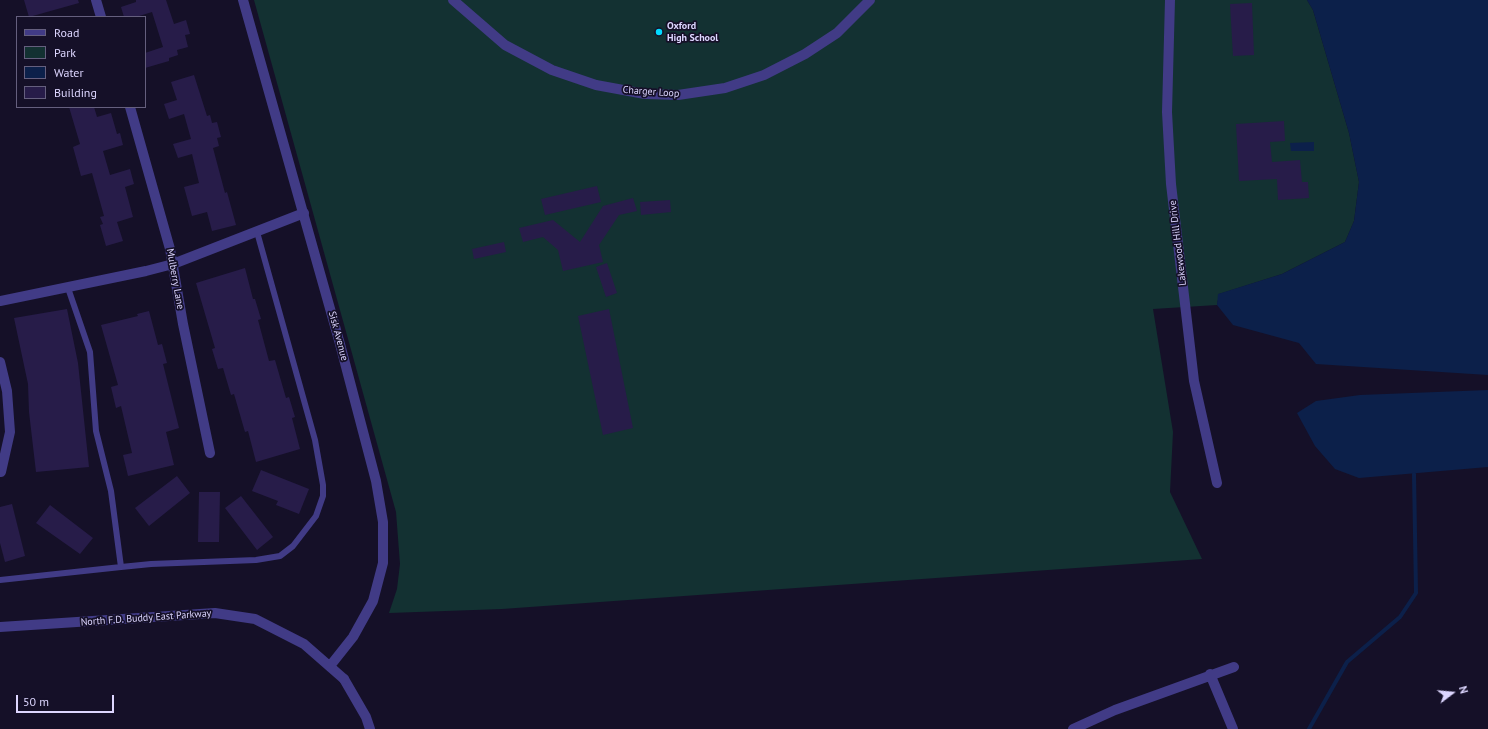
<!DOCTYPE html>
<html>
<head>
<meta charset="utf-8">
<style>
  body { margin:0 }
  #map { position:relative; width:1488px; height:729px; overflow:hidden; background:#151028; font-family:"PT Sans",sans-serif }
  canvas { display:block }
  .legend { position:absolute; left:16px; top:16px; width:130px; height:92px; box-sizing:border-box; background:#151028; border:1px solid #655f7e; margin:0; padding:5px 7px; list-style:none; font-size:12px; color:#ddd6ff }
  .legend li { display:flex; align-items:center; gap:8px; height:20px }
  .legend b { width:20px; border:1px solid #655f7e }
  .north { position:absolute; left:1432px; top:673px; width:40px; height:40px; -webkit-text-stroke:3px #151028; paint-order:stroke; rotate:74deg; font-size:11px; font-weight:700; line-height:16px; text-align:center; color:#ddd6ff }
  .north::after { content:''; display:block; margin:auto; width:14px; height:18px; background:#ddd6ff; clip-path:polygon(50% 0,100% 100%,50% 72%,0 100%) }
  .scale { position:absolute; left:16px; top:695px; width:98px; height:18px; box-sizing:border-box; border:2px solid #ddd6ff; border-top:0; padding-left:5px; font-size:12px; line-height:14px; white-space:nowrap; color:#ddd6ff; -webkit-text-stroke:3px #151028; paint-order:stroke }
</style>
</head>
<body>
<div id="map">
<canvas width="1488" height="729"></canvas>
<ul class="legend">
<li><b style="height:5px;background:#413b86"></b>Road</li>
<li><b style="height:11px;background:#133132"></b>Park</li>
<li><b style="height:11px;background:#0c204a"></b>Water</li>
<li><b style="height:11px;background:#271c49"></b>Building</li>
</ul>
<div class="north">N</div>
<div class="scale">50 m</div>
</div>
<script>
const context = document.querySelector('canvas').getContext('2d');
context.lineJoin = 'round';
function fillPath(path, color) {
  context.fillStyle = color;
  context.fill(path, 'evenodd');
}
function toPath(rows) {
  const path = new Path2D();
  for (const r of rows) {
    path.moveTo(r[0], r[1]);
    for (let i = 2; i < r.length; i += 2) path.lineTo(r[i], r[i + 1]);
  }
  return path;
}
function strokePath(path, color, width, dash) {
  context.strokeStyle = color;
  context.lineWidth = width;
  context.lineCap = dash ? 'butt' : 'round';
  context.setLineDash(dash || []);
  context.stroke(path);
}
function label(font, color, halo, rows, align = 'center') {
  context.font = font + ' "PT Sans",sans-serif';
  context.lineWidth = 3.5;
  context.setLineDash([]);
  context.textBaseline = 'middle';
  context.strokeStyle = halo;
  context.fillStyle = color;
  for (const [text, x, y, turn = 0] of rows) {
    context.save();
    context.translate(x, y);
    context.rotate((+turn || 0) * Math.PI / 180);
    context.textAlign = isNaN(turn) ? turn : align;
    if (halo) context.strokeText(text, 0, 0);
    context.fillText(text, 0, 0);
    context.restore();
  }
}
const green = toPath([
  [254,0,1307,0,1313,10,1349,133,1359,182,1354,221,1345,242,1282,274,1219,294,1217,305,1153,309,1173,432,1170,492,1202,559,502,609,389,613,397,589,400,564,396,512]
]);
const water = toPath([
  [1307,0,1488,0,1488,375,1316,364,1299,343,1233,325,1217,305,1218,294,1282,274,1345,242,1354,221,1359,182,1349,133,1313,10],
  [1314,142,1314,151,1291,151,1290,143],
  [1488,390,1488,467,1359,478,1335,469,1315,446,1297,413,1316,401,1360,395]
]);
const stream = toPath([
  [1309,729,1347,662,1400,617,1416,593,1414,474]
]);
const building = toPath([
  [24,0,78,0,79,3,29,17],
  [136,0,166,0,174,24,186,20,190,34,185,35,188,47,177,50,178,55,169,58,169,61,145,68,145,53,163,47,152,12,136,17,124,17,121,7,136,2],
  [1252,3,1254,55,1233,56,1230,4],
  [194,75,207,116,210,115,212,123,217,122,221,137,217,138,219,146,213,148,225,193,227,192,236,225,212,231,207,212,192,216,184,187,199,183,192,154,178,158,173,144,191,139,184,114,169,119,164,104,177,100,171,82],
  [69,107,94,107,97,117,111,113,117,134,120,133,123,145,103,151,110,175,130,169,134,184,125,187,133,217,117,222,123,241,106,246,100,225,103,224,100,217,104,216,92,173,81,176,73,147,80,144],
  [1284,121,1285,141,1270,142,1272,162,1300,160,1302,182,1308,182,1309,198,1278,200,1277,179,1239,181,1236,124],
  [597,186,601,202,545,215,541,199],
  [633,198,637,211,619,215,599,245,603,262,563,271,558,250,543,237,523,242,519,228,553,220,580,242,603,206],
  [670,200,671,212,641,215,640,202],
  [504,242,506,252,474,259,472,249],
  [607,263,617,293,606,297,596,267],
  [245,268,253,299,255,299,261,319,258,320,269,361,275,360,286,398,289,397,295,417,292,418,300,449,256,462,248,431,245,432,234,394,231,395,223,368,218,369,212,349,215,348,196,283],
  [67,309,78,363,89,467,36,472,29,412,28,384,14,318],
  [609,309,633,428,603,435,578,316],
  [149,311,158,345,162,344,167,363,163,364,179,428,166,432,174,465,128,476,123,455,132,453,121,406,116,408,111,387,118,385,101,325,138,316,137,314],
  [261,470,309,489,299,514,276,505,278,501,252,491],
  [177,476,190,493,149,526,135,508],
  [199,492,220,492,219,542,198,542],
  [241,496,273,537,257,550,225,508],
  [12,504,25,556,5,562,0,543,0,507],
  [50,505,93,538,80,554,36,523]
]);
const service = toPath([
  [68,288,90,352,96,431,111,491,121,567,151,564,256,560,280,556,293,546,316,516,323,496,323,485,315,440,257,232],
  [0,580,121,567]
]);
const minor = toPath([
  [96,0,101,17],
  [453,0,505,45,552,70,596,85,645,94,678,95,725,88,764,75,805,54,837,33,870,0],
  [1170,0,1167,112,1171,184,1194,381,1217,483],
  [130,107,170,249,183,324,210,453],
  [0,301,146,271,173,264,304,213],
  [0,362,7,391,10,432,1,472],
  [1210,674,1233,729],
  [344,679,366,717,370,729],
  [1073,729,1115,710,1234,667]
]);
const tertiary = toPath([
  [243,0,340,344,376,481,383,522,383,563,373,601,353,637,330,666],
  [0,627,215,613,255,619,304,644,344,679]
]);
const markers = [
  [659,32,4,"#02daff"]
];
const poiNames = [
  ["Oxford",667,26],
  ["High School",667,38]
];
const streetNames = [
  ["Charger Loop",651,92,4],
  ["Lakewood Hill Drive",1178,243,-97],
  ["Mulberry Lane",175,279,80],
  ["Sisk Avenue",338,336,75],
  ["North F.D. Buddy East Parkway",146,618,-4]
];
fillPath(green, '#133132');
fillPath(water, '#0c204a');
strokePath(stream, '#0c204a', 4);
fillPath(building, '#271c49');
strokePath(service, '#413b86', 6);
strokePath(minor, '#413b86', 10);
strokePath(tertiary, '#413b86', 10);
for (const [x, y, r, color] of markers) {
  const dot = new Path2D();
  dot.arc(x, y, r, 0, 2 * Math.PI);
  context.fillStyle = color;
  context.fill(dot);
  strokePath(dot, '#151028', 1.5);
}
label('bold 10px', '#ddd6ff', '#151028', poiNames, 'left');
label('10px', '#ddd6ff', '#151028', streetNames);
</script>
</body>
</html>
